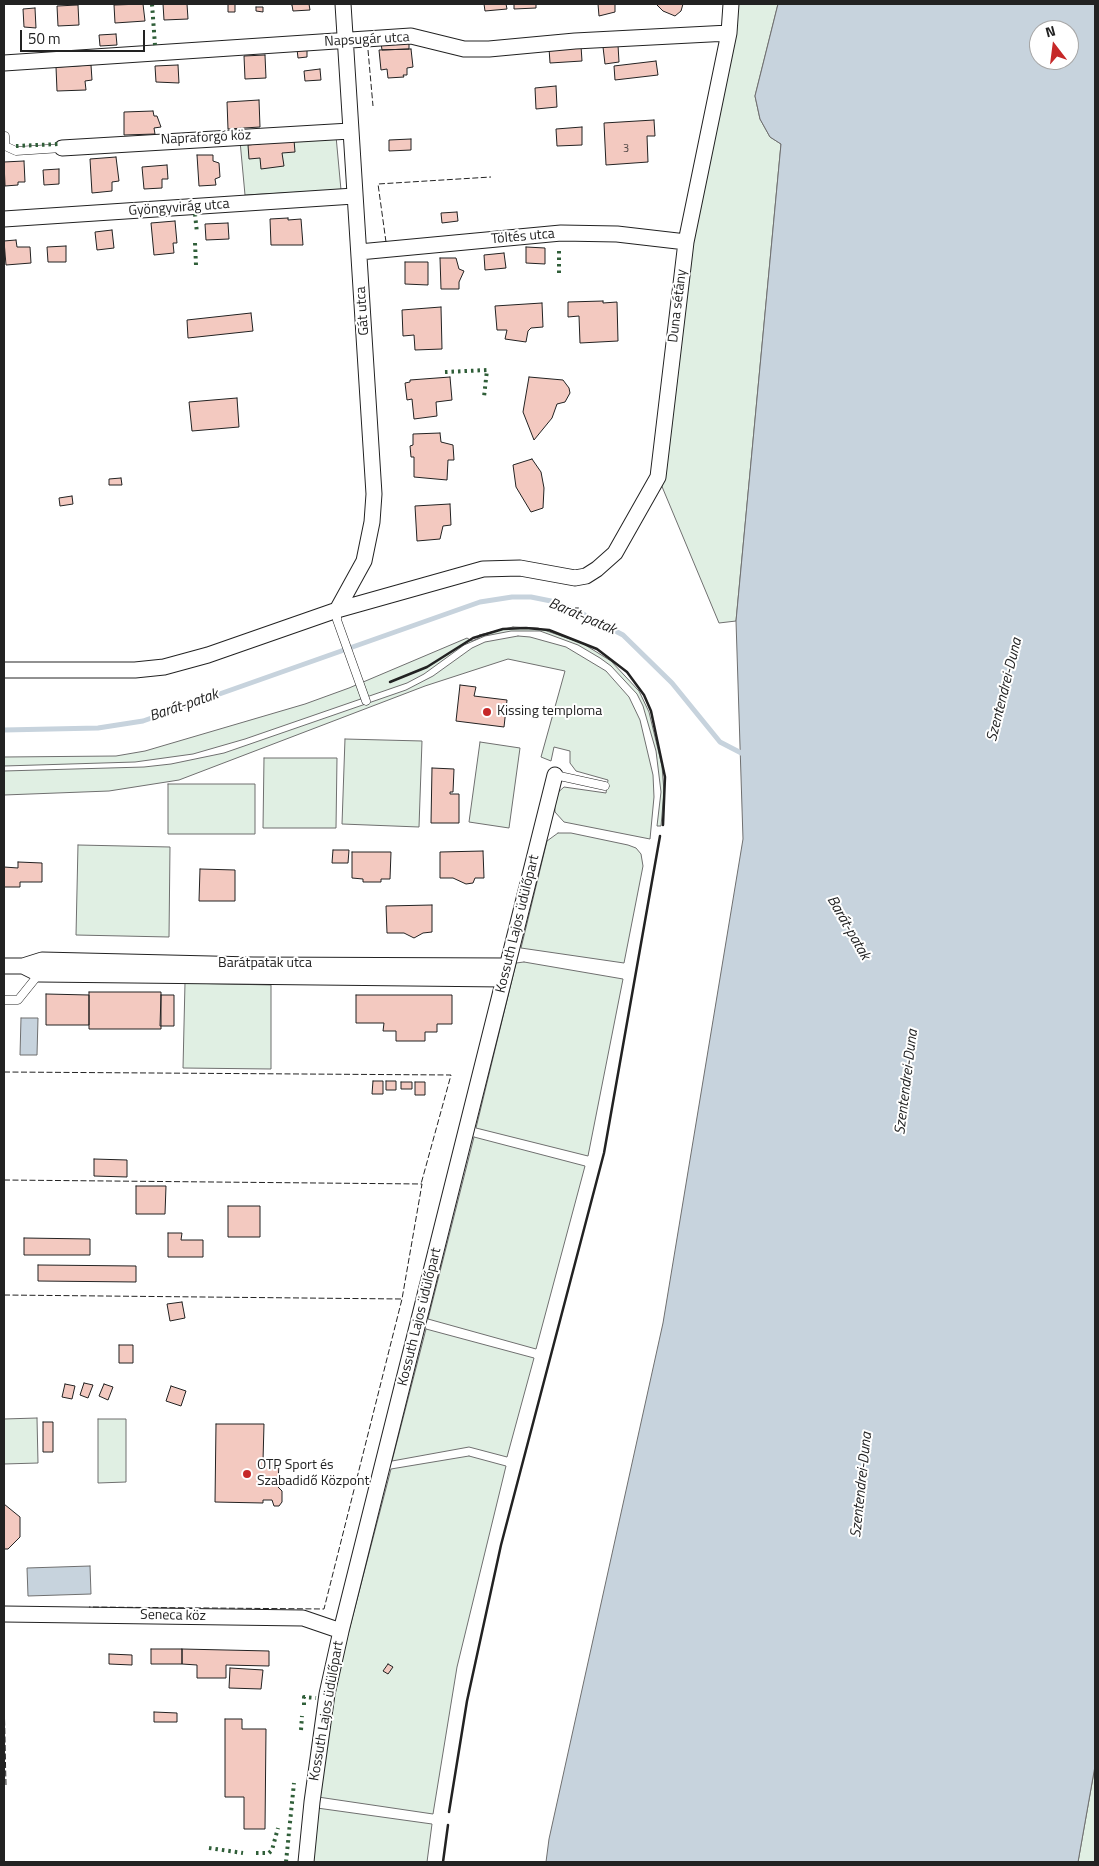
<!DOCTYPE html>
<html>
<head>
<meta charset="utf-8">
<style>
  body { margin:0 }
  #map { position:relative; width:1099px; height:1866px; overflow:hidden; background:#fff; font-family:"Titillium Web",sans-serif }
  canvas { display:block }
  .frame { position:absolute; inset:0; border:5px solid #222; pointer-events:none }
  .north { position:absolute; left:1029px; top:20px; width:50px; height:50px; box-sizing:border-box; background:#fff; border:1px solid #a7a7a7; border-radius:50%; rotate:345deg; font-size:14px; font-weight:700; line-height:20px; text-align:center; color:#222 }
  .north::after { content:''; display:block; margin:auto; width:18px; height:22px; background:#c62828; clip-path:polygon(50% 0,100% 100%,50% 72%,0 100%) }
  .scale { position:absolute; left:20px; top:30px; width:125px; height:22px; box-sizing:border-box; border:2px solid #222; border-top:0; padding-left:6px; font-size:15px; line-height:18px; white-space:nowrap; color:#222; -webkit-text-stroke:4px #fff; paint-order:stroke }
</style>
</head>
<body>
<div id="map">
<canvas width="1099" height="1866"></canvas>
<div class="frame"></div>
<div class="north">N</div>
<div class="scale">50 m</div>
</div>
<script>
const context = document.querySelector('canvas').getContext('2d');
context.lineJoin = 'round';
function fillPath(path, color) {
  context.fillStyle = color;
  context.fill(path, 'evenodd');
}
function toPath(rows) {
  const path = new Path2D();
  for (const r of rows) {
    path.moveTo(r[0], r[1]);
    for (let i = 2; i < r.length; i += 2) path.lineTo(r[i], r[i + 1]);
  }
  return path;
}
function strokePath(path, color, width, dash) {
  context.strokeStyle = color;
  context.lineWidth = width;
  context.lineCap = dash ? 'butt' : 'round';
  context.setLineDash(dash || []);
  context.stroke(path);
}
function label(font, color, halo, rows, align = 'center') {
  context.font = font + ' "Titillium Web",sans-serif';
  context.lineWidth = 4;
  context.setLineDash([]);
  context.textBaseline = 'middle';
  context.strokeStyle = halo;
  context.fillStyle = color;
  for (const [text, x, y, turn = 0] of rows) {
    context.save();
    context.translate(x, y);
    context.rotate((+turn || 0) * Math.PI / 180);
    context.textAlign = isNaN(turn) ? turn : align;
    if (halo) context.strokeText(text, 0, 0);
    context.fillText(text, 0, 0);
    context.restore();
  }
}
const green = toPath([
  [731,4,778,4,755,96,760,119,770,137,781,144,736,621,719,623,658,477,686,242,731,4],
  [336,136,341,190,245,195,240,141,336,136],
  [513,627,538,628,582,643,611,661,639,691,649,712,662,766,664,792,661,826,657,826,661,792,656,751,643,706,637,694,611,666,600,658,578,645,540,631,511,631,485,636,464,645,424,674,407,683,245,739,193,754,135,762,4,766,4,757,116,756,145,751,305,704,349,688,467,638,472,641,479,638,479,635,513,627],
  [518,636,530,637,566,647,606,671,629,697,640,720,653,775,654,797,650,839,564,822,555,812,554,796,564,787,606,793,608,780,576,771,570,763,570,751,554,747,551,761,541,757,565,671,508,659,425,686,179,780,109,791,4,795,4,771,144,767,171,764,224,753,406,690,433,676,472,648,485,642,518,636],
  [345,739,422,741,419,827,342,824,345,739],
  [480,742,520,748,509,828,469,822,480,742],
  [264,758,337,758,336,828,263,828,264,758],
  [168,784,255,784,255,834,168,834,168,784],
  [558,833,571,833,628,845,636,848,641,854,643,866,624,963,521,948,547,841,558,833],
  [78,845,170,847,169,937,76,935,78,845],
  [524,962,623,979,588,1156,476,1128,516,963,524,962],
  [185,983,271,985,271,1069,183,1068,185,983],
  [474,1137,585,1166,536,1349,428,1319,474,1137],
  [426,1329,534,1358,507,1457,469,1447,392,1461,426,1329],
  [37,1418,38,1463,4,1464,4,1419,37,1418],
  [98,1419,126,1419,126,1482,98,1483,98,1419],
  [469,1456,506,1466,457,1667,433,1814,318,1797,332,1703,347,1638,391,1469,469,1456],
  [1095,1766,1095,1862,1078,1862,1095,1766],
  [317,1808,432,1824,427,1862,313,1862,317,1808]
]);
const water = toPath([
  [778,4,1095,4,1095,1766,1078,1862,546,1862,549,1839,663,1323,743,839,736,621,781,144,770,137,760,119,755,96,778,4],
  [1039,30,1069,30,1069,60,1039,60,1039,30],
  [21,1018,38,1018,37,1055,20,1055,21,1018],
  [90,1566,91,1594,28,1596,27,1568,90,1566]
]);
const stream = toPath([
  [4,730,98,728,143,721,480,602,512,597,531,597,551,601,581,613,623,635,672,683,720,742,747,756]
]);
const building = toPath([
  [143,4,145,21,115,23,114,5,143,4],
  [163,4,187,4,188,19,164,20,163,4],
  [228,4,235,4,235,12,228,12,228,4],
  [289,4,309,4,310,10,293,11,292,5,289,4],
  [484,4,506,4,507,9,485,11,484,4],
  [514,4,536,4,536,8,514,9,514,4],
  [598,4,615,4,615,12,599,16,598,4],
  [656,4,683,4,681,11,675,16,663,11,656,4],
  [78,5,79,25,58,26,57,6,78,5],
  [256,7,263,7,263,12,256,11,256,7],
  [35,8,36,28,24,27,23,9,35,8],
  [116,34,117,45,100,46,99,35,116,34],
  [409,41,409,49,382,50,381,43,409,41],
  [618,45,619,62,605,64,603,47,618,45],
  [581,46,582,61,550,63,549,48,581,46],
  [307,48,307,57,298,58,297,49,307,48],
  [411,49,413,67,407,68,407,75,403,75,404,77,388,78,387,69,381,70,379,50,411,49],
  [265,55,266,78,245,79,244,56,265,55],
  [656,61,658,75,615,80,614,66,656,61],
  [91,65,92,80,85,81,86,90,57,91,56,67,91,65],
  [178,65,179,83,156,82,155,66,178,65],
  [320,69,321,80,305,81,304,71,320,69],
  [556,86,557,107,536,109,535,88,556,86],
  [259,100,260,127,228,129,227,102,259,100],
  [153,111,154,116,157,116,161,127,154,128,155,134,124,135,124,112,153,111],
  [654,120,655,136,647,136,648,162,606,165,604,123,654,120],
  [582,127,582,145,557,146,556,129,582,127],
  [411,139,411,150,389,151,389,140,411,139],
  [294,140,295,152,282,153,284,166,261,169,260,158,249,159,248,145,294,140],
  [197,155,213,155,213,161,219,163,220,177,215,179,216,185,199,186,197,155],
  [116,157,119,181,112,182,112,191,92,193,90,159,116,157],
  [24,161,25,182,18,182,18,185,5,186,4,162,24,161],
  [167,165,168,179,162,179,162,188,144,189,142,167,167,165],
  [59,169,59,184,44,185,43,170,59,169],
  [457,212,458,221,442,223,441,213,457,212],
  [288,218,288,220,301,219,303,245,271,245,270,219,288,218],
  [175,221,177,243,173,243,174,253,154,255,151,223,175,221],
  [228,223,229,239,206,240,205,224,228,223],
  [112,230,114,248,97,250,95,232,112,230],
  [16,240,17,247,30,247,31,263,6,265,4,241,16,240],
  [66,246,66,262,48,262,47,247,66,246],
  [526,247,545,248,545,264,526,263,526,247],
  [504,253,506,268,485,270,484,255,504,253],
  [440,258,456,258,459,269,464,271,459,282,459,289,441,289,440,258],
  [405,262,428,262,428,285,405,284,405,262],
  [603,301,603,303,617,302,618,341,580,343,579,316,568,317,568,302,603,301],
  [542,303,543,327,531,328,528,331,526,342,505,339,507,330,497,330,495,306,542,303],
  [441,307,442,349,415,350,414,335,403,336,402,310,441,307],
  [251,313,253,331,188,338,187,320,251,313],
  [450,377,452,400,436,402,437,416,414,419,412,399,407,400,405,383,410,382,410,380,450,377],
  [529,377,563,380,569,388,570,393,565,402,557,404,552,418,534,440,523,412,529,377],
  [237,398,239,427,192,431,189,402,237,398],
  [440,433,441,442,453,445,454,460,448,460,447,480,414,477,414,457,411,457,410,446,413,445,413,434,440,433],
  [532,459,541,472,544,488,543,508,531,512,516,487,513,465,532,459],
  [121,478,122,485,109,485,109,479,121,478],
  [72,496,73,504,60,506,59,498,72,496],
  [450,504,451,525,443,526,440,539,417,541,415,506,450,504],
  [460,685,476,687,474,696,507,700,504,727,456,721,460,685],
  [432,768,454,769,453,792,450,792,450,794,459,794,459,823,431,823,432,768],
  [333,850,349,850,348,863,332,863,333,850],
  [483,851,484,878,475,878,473,883,466,884,453,878,440,878,440,852,483,851],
  [352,852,391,852,390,879,381,879,381,882,363,882,363,879,352,878,352,852],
  [18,862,42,863,42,882,20,882,20,887,4,887,4,867,18,868,18,862],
  [200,869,235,870,235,901,199,901,200,869],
  [432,905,432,932,423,933,414,938,404,933,387,933,386,906,432,905],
  [89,992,161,992,161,1029,89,1029,89,992],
  [46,994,89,995,89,1025,46,1025,46,994],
  [161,995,174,995,174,1026,160,1026,161,995],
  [356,995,452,995,452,1024,437,1024,437,1032,425,1032,425,1041,396,1041,396,1031,383,1031,384,1023,356,1023,356,995],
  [373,1081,383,1081,383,1094,372,1094,373,1081],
  [386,1081,396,1081,396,1090,386,1090,386,1081],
  [401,1082,412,1082,412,1089,401,1089,401,1082],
  [415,1082,425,1082,425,1095,415,1095,415,1082],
  [94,1159,127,1160,127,1177,94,1176,94,1159],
  [136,1186,166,1186,165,1214,136,1214,136,1186],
  [228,1206,260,1206,260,1237,228,1237,228,1206],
  [168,1233,182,1233,181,1240,203,1240,203,1257,168,1257,168,1233],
  [24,1238,90,1239,90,1255,24,1255,24,1238],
  [38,1265,136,1266,136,1282,38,1281,38,1265],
  [182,1302,185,1318,170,1321,167,1304,182,1302],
  [119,1345,133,1345,133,1363,119,1363,119,1345],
  [84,1383,93,1385,88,1398,80,1395,84,1383],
  [65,1384,75,1386,72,1399,62,1397,65,1384],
  [104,1384,113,1387,108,1400,99,1396,104,1384],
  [171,1386,186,1391,181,1406,166,1401,171,1386],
  [43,1422,53,1422,53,1452,43,1452,43,1422],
  [216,1424,264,1424,263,1461,279,1461,278,1487,282,1491,282,1502,279,1506,274,1506,272,1500,263,1500,263,1503,215,1502,216,1424],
  [4,1504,20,1517,20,1537,8,1549,4,1549,4,1504],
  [151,1649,182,1649,182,1664,151,1664,151,1649],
  [182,1649,269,1651,269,1666,226,1665,226,1678,197,1678,197,1665,182,1664,182,1649],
  [109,1654,132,1655,132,1665,109,1664,109,1654],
  [388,1664,393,1667,388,1674,383,1671,388,1664],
  [230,1668,263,1670,261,1689,229,1688,230,1668],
  [154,1712,177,1713,177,1722,154,1722,154,1712],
  [225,1719,242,1719,242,1729,266,1729,265,1829,244,1829,244,1797,225,1797,225,1719]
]);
const service = toPath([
  [5,136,5,146,16,151,62,148],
  [337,610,337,620,366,701],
  [555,775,605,786],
  [4,1000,18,1000,39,974]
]);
const minor = toPath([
  [4,63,411,36,464,49,489,49,575,41,729,33],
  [62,148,350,131],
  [4,219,354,196],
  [359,252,561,233,617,234,686,242],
  [337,610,364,561,372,522,374,494,343,4],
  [4,670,135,670,164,667,208,655,337,610,483,569,520,568,575,578,586,576,597,569,615,553,658,477,686,242,729,33,731,4],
  [4,966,23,966,42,960,253,965,507,966],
  [23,966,39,974,504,979],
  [4,1614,303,1618,341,1631],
  [306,1862,312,1802,327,1694,341,1631,555,775]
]);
const hedge = toPath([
  [152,4,155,45],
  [16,146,59,144],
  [195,214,197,233],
  [195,243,196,265],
  [559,251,559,274],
  [445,372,487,370,484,397],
  [304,1705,304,1697,316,1698],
  [301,1730,302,1716],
  [209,1848,243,1853],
  [256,1853,269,1853,272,1850,278,1828],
  [286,1862,294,1783]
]);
const fence = toPath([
  [368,50,373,106],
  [386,242,378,184,491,177],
  [4,1072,451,1075,421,1184],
  [4,1180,422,1184,402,1299,324,1609,89,1607],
  [4,1295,402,1299],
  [4,1694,6,1786,4,1786],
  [4,1862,91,1862]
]);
const wall = toPath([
  [390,682,427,667,473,638,503,629,526,628,549,630,597,649,627,672,644,695,651,711,665,777,663,825],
  [449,1812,467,1701,501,1545,604,1153,660,836],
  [443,1862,448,1825]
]);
const markers = [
  [487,712,5,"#c62828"],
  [247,1474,5,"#c62828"]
];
const numberNames = [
  ["3",626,149]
];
const streetNames = [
  ["Napsugár utca",367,40,-3],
  ["Napraforgó köz",206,138,-3],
  ["Gyöngyvirág utca",179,208,-4],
  ["Töltés utca",523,237,-5],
  ["Duna sétány",678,306,-83],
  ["Gát utca",363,311,-94],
  ["Kossuth Lajos üdülőpart",518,924,-76],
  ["Barátpatak utca",265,964],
  ["Kossuth Lajos üdülőpart",420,1317,-76],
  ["Seneca köz",173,1616,1],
  ["Kossuth Lajos üdülőpart",327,1711,-80]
];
const poiNames = [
  ["Kissing temploma",497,712],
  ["OTP Sport és",257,1466],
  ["Szabadidő Központ",257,1482]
];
const waterNames = [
  ["Barát-patak",582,617,23],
  ["Szentendrei-Duna",1005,690,-76],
  ["Barát-patak",184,706,-19],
  ["Barát-patak",848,928,60],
  ["Szentendrei-Duna",907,1082,-83],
  ["Szentendrei-Duna",862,1485,-84]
];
fillPath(green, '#e0efe3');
strokePath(green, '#6f6f6f', 1);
fillPath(water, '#c7d3dd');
strokePath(water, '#6f6f6f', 1);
strokePath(stream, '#c7d3dd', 5);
fillPath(building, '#f3c9c0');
strokePath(building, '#222', 1);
strokePath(service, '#222', 9);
strokePath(minor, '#222', 17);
strokePath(service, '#fff', 8);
strokePath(minor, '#fff', 15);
strokePath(hedge, '#2f5e38', 4, [2.5, 4]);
strokePath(fence, '#222', 1, [6, 2.5]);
strokePath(wall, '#222', 2.5);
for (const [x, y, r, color] of markers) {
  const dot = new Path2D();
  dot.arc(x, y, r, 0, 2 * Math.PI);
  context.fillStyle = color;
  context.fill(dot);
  strokePath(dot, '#fff', 2);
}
label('11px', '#564c4a', null, numberNames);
label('14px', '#222', '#fff', streetNames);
label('14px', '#222', '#fff', poiNames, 'left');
label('italic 15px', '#222', '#fff', waterNames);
</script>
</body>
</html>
